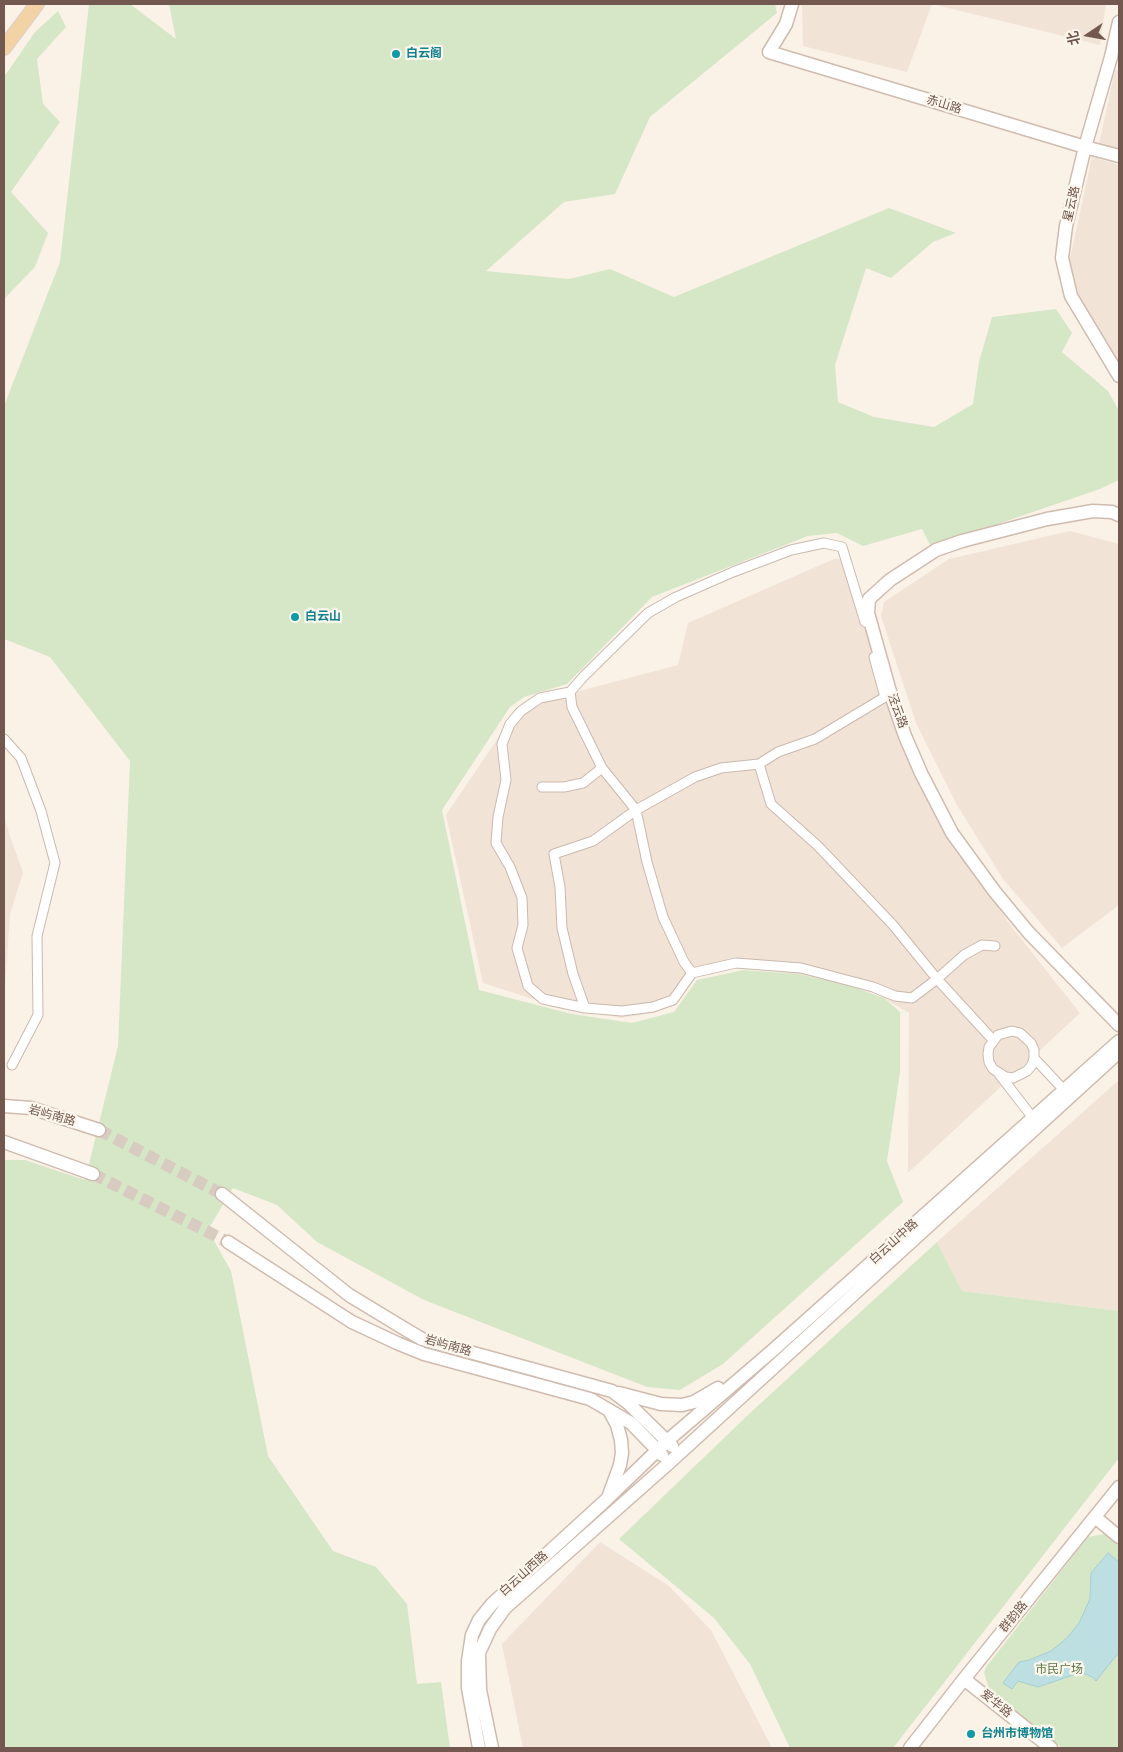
<!DOCTYPE html>
<html>
<head>
<meta charset="utf-8">
<style>
  body { margin:0 }
  #map { position:relative; width:1123px; height:1752px; overflow:hidden; background:#faf2e7; font-family:"DM Sans","Noto Sans SC",sans-serif }
  canvas { display:block }
  .frame { position:absolute; inset:0; border:5px solid #72584e; pointer-events:none }
  .north { position:absolute; left:1063px; top:10px; width:50px; height:50px; -webkit-text-stroke:4px #fdf6ed; paint-order:stroke; rotate:258deg; font-size:14px; font-weight:700; line-height:20px; text-align:center; color:#72584e }
  .north::after { content:''; display:block; margin:auto; width:18px; height:22px; background:#72584e; clip-path:polygon(50% 0,100% 100%,50% 72%,0 100%) }
</style>
</head>
<body>
<div id="map">
<canvas width="1123" height="1752"></canvas>
<div class="frame"></div>
<div class="north">北</div>
</div>
<script>
const context = document.querySelector('canvas').getContext('2d');
context.lineJoin = 'round';
function fillPath(path, color) {
  context.fillStyle = color;
  context.fill(path, 'evenodd');
}
function toPath(rows) {
  const path = new Path2D();
  for (const r of rows) {
    path.moveTo(r[0], r[1]);
    for (let i = 2; i < r.length; i += 2) path.lineTo(r[i], r[i + 1]);
  }
  return path;
}
function strokePath(path, color, width, dash) {
  context.strokeStyle = color;
  context.lineWidth = width;
  context.lineCap = dash ? 'butt' : 'round';
  context.setLineDash(dash || []);
  context.stroke(path);
}
function label(font, color, halo, rows, align = 'center') {
  context.font = font + ' "DM Sans","Noto Sans SC",sans-serif';
  context.lineWidth = 4.5;
  context.setLineDash([]);
  context.textBaseline = 'middle';
  context.strokeStyle = halo;
  context.fillStyle = color;
  for (const [text, x, y, turn = 0] of rows) {
    context.save();
    context.translate(x, y);
    context.rotate((+turn || 0) * Math.PI / 180);
    context.textAlign = isNaN(turn) ? turn : align;
    if (halo) context.strokeText(text, 0, 0);
    context.fillText(text, 0, 0);
    context.restore();
  }
}
const residential = toPath([
  [802,4,1106,4,1100,45,932,4,907,72,803,46],
  [1115,70,1119,71,1119,149,1099,144],
  [1092,157,1119,165,1119,371,1081,306,1069,263],
  [1070,531,1119,544,1119,905,1062,948,1003,879,957,805,916,723,881,616,884,602,949,559],
  [834,559,843,559,851,569,883,699,1007,921,1080,1013,908,1173,909,1013,866,988,758,968,736,968,695,976,676,1005,653,1013,621,1018,542,1002,483,983,446,815,519,707,678,665,688,623],
  [4,818,23,873,10,914,4,1000],
  [1119,1080,1119,1311,962,1291,937,1242],
  [600,1542,669,1586,711,1630,772,1748,523,1748,502,1644]
]);
const green = toPath([
  [89,4,130,4,176,39,169,4,775,4,777,13,650,117,615,194,564,202,486,271,569,279,610,269,674,297,889,208,956,233,933,242,891,278,866,268,835,365,838,402,874,417,934,427,973,404,979,362,992,317,1056,309,1072,333,1062,352,1108,391,1119,411,1119,480,1100,489,931,547,922,529,863,546,837,533,808,536,652,597,567,684,524,697,510,707,442,810,479,990,572,1014,632,1023,674,1012,697,980,743,970,797,974,842,983,884,998,900,1012,900,1072,887,1161,903,1202,723,1364,680,1390,647,1387,424,1300,317,1242,277,1205,233,1188,208,1230,231,1271,268,1456,333,1551,376,1567,407,1604,417,1684,441,1682,450,1748,4,1748,4,1160,25,1160,85,1180,118,1046,130,761,50,657,4,639,4,406,60,262],
  [58,11,66,27,37,59,43,104,60,122,11,192,48,233,35,267,4,299,4,77,35,32],
  [937,1242,962,1291,1119,1311,1119,1458,893,1748,790,1748,750,1664,714,1618,619,1539,750,1413],
  [1104,1534,1119,1544,1119,1748,1062,1748,990,1692,984,1673,986,1667,1088,1537]
]);
const water = toPath([
  [1108,1553,1119,1562,1119,1652,1096,1681,1094,1678,1086,1674,1076,1674,1038,1687,1018,1681,1012,1689,1003,1683,1019,1662,1029,1660,1051,1651,1067,1638,1079,1623,1090,1599,1091,1573,1108,1553]
]);
const secondaryTunnel = toPath([
  [99,1130,222,1194],
  [93,1174,228,1242]
]);
const street = toPath([
  [865,622,842,547,824,543,791,550,733,572,676,597,648,613,584,676,570,692,540,698,521,711,510,724,502,744,506,780,498,817,496,843,510,867,522,898,523,925,517,948,528,986,543,999,585,1008,622,1011,653,1007,673,1000,692,973,736,963,801,968,873,987,895,996,912,998,937,979,964,955,982,945,995,946],
  [874,657,885,697],
  [570,692,572,707,602,768,636,810,647,862,663,917,684,962,692,973],
  [4,739,21,758,41,811,55,863,37,936,38,1015,12,1065],
  [759,764,771,804,818,846,893,925,937,979,993,1040],
  [542,787,564,787,583,783,602,768],
  [585,1008,573,974,562,928,560,887,554,854,593,841,636,810,695,777,721,768,759,764,778,752,815,739,885,697,890,696],
  [1034,1058,1032,1065,1027,1071,1013,1078,1006,1077,993,1069,989,1062,988,1054,989,1047,998,1035,1012,1031,1020,1033,1031,1043,1034,1050,1034,1058,1064,1090],
  [999,1074,1033,1118]
]);
const secondary = toPath([
  [792,4,786,24,769,52,1085,147,1119,156],
  [1119,22,1111,57,1085,147,1066,226,1062,258,1071,296,1119,376],
  [1119,515,1112,512,1093,511,1047,519,962,541,936,550,890,580,869,599,868,613,891,695,905,736,921,773,952,833,995,892,1029,933,1119,1025],
  [4,1106,31,1108,99,1130],
  [4,1142,93,1174],
  [222,1194,349,1295,405,1329,422,1339,612,1391,628,1403,672,1446],
  [228,1242,352,1322,397,1343,424,1354,590,1399,631,1423,662,1455],
  [619,1393,661,1404,682,1405,694,1402,718,1388],
  [609,1410,617,1425,621,1440,622,1453,620,1465,609,1495],
  [1095,1517,1119,1537],
  [964,1679,1051,1748],
  [479,1748,468,1688,468,1661,472,1635,479,1620,492,1604,607,1499,667,1441,772,1351,1119,1041],
  [492,1748,480,1690,479,1653,490,1629,505,1608,669,1463,1119,1052],
  [910,1748,964,1679,1119,1487]
]);
const primary = toPath([
  [4,48,37,4]
]);
const markers = [
  [396,54,5,"#0f9aa8"],
  [295,617,5,"#0f9aa8"],
  [971,1734,5,"#0f9aa8"]
];
const cultureNames = [
  ["白云阁",406,54],
  ["白云山",305,617],
  ["台州市博物馆",981,1734]
];
const streetNames = [
  ["赤山路",944,105,17],
  ["星云路",1072,204,-77],
  ["泾云路",897,711,70],
  ["岩屿南路",52,1116,16],
  ["白云山中路",894,1242,-42],
  ["岩屿南路",448,1346,16],
  ["白云山西路",524,1574,-42],
  ["群韵路",1014,1617,-51],
  ["爱华路",996,1704,39]
];
const parkNames = [
  ["市民广场",1059,1670]
];
fillPath(residential, '#f1e3d6');
fillPath(green, '#d6e7c7');
fillPath(water, '#bddfe2');
strokePath(water, '#a4cfd3', 1);
strokePath(secondaryTunnel, '#d8ccc1', 12, [12, 6]);
strokePath(street, '#cbb9ae', 11);
strokePath(secondary, '#d0bbaf', 15);
strokePath(primary, '#d8d0cd', 16);
strokePath(street, '#fff', 9);
strokePath(secondary, '#fff', 12);
strokePath(primary, '#f3d2a5', 14);
for (const [x, y, r, color] of markers) {
  const dot = new Path2D();
  dot.arc(x, y, r, 0, 2 * Math.PI);
  context.fillStyle = color;
  context.fill(dot);
  strokePath(dot, '#fdf6ed', 2);
}
label('bold 12px', '#0d838f', '#fdf6ed', cultureNames, 'left');
label('12px', '#72584e', '#fdf6ed', streetNames);
label('12px', '#587747', '#fdf6ed', parkNames);
</script>
</body>
</html>
